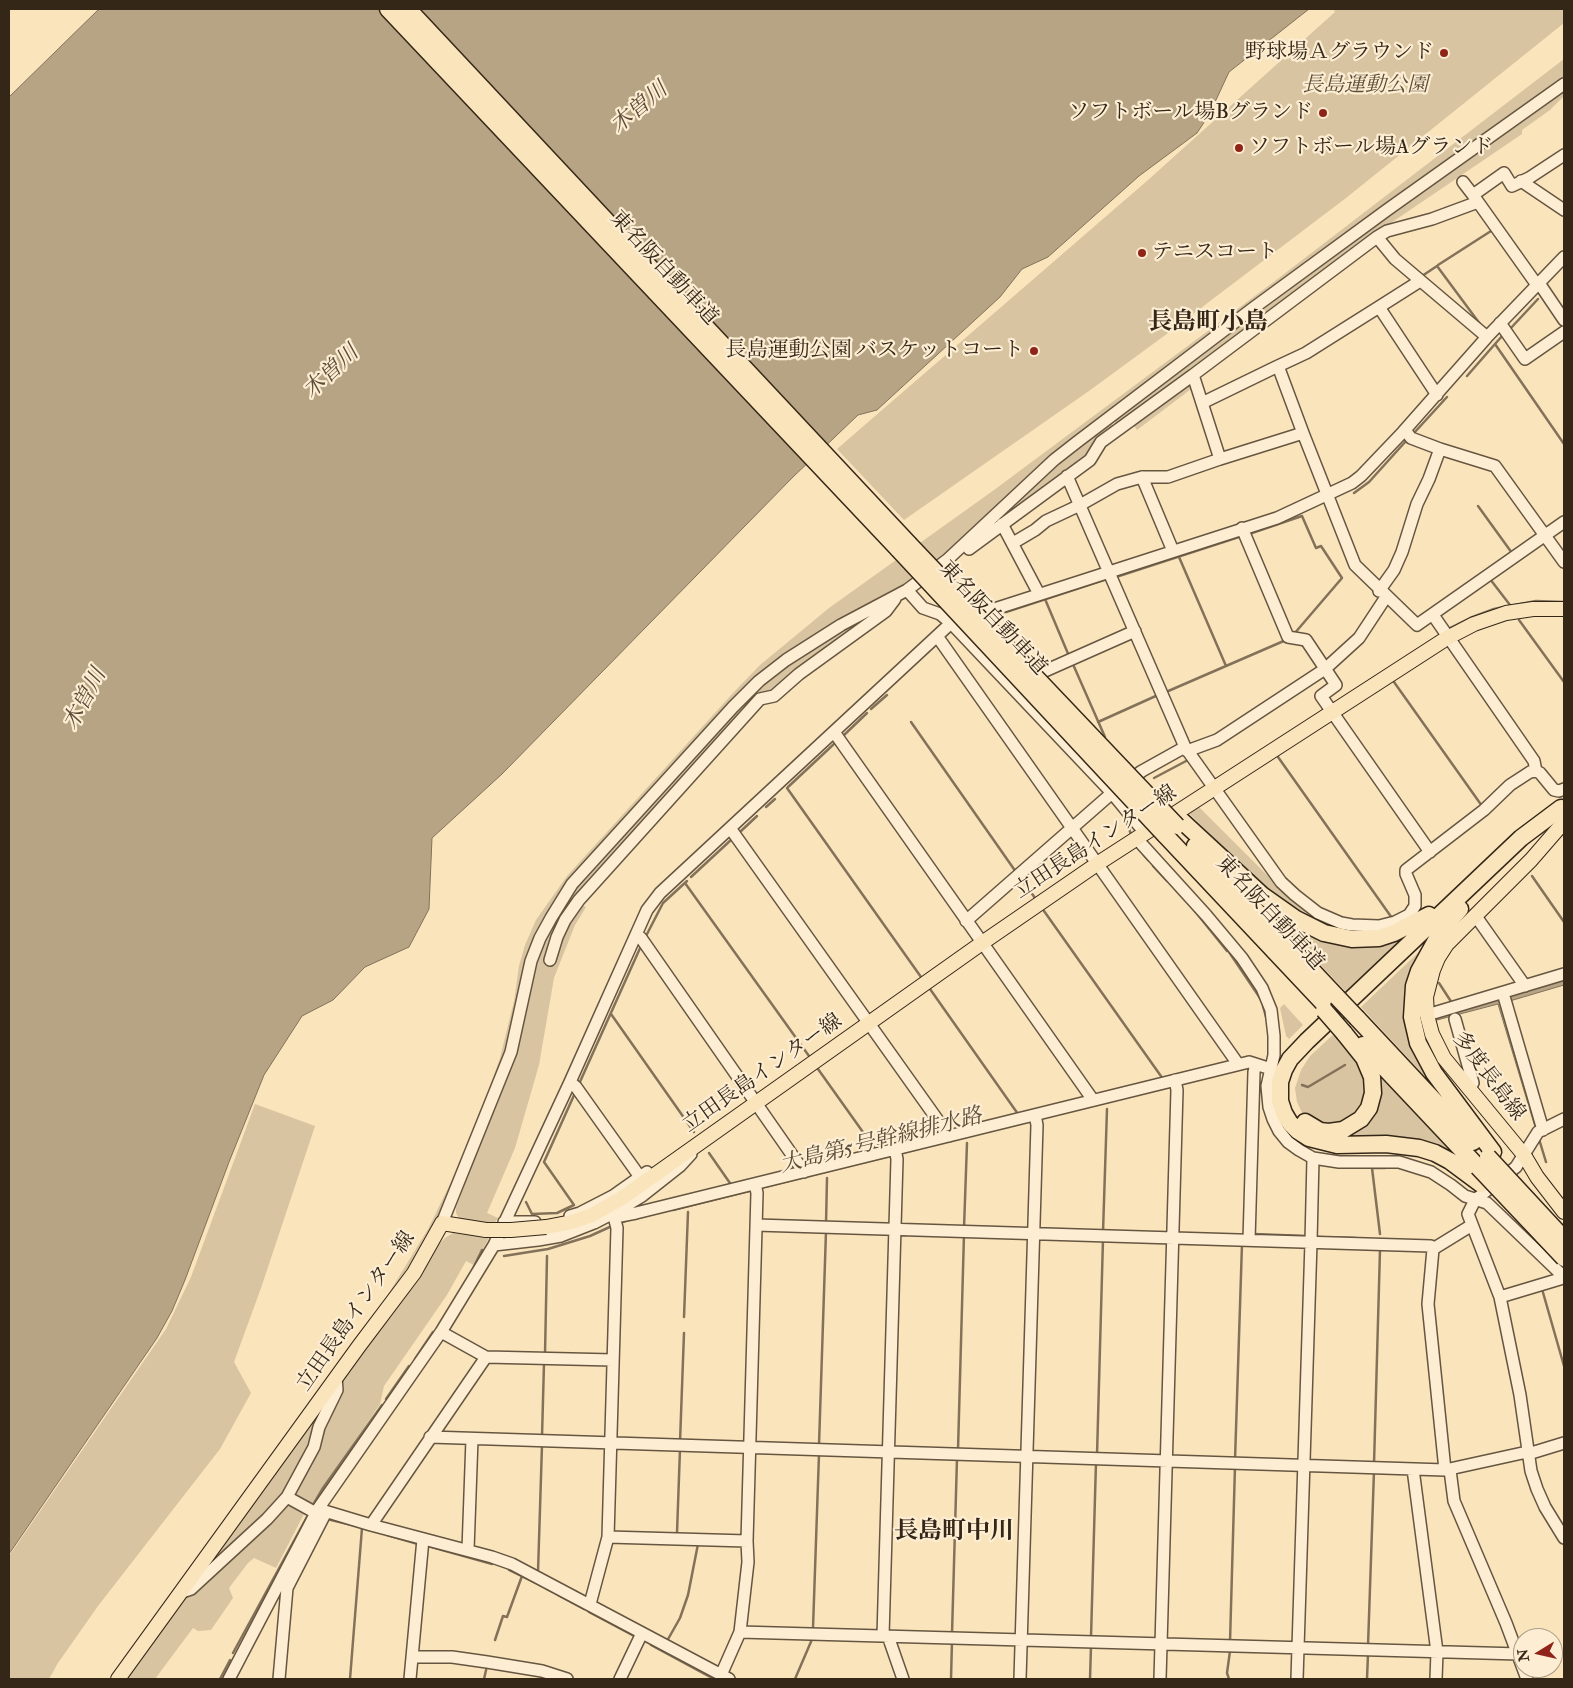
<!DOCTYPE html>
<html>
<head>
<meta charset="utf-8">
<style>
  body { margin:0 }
  #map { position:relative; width:1573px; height:1688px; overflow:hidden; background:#fae4bc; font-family:"IM FELL Double Pica",serif }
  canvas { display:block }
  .frame { position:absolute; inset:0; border:10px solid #342718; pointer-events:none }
  .north { position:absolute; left:1513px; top:1628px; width:50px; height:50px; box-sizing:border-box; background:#fcedd3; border:1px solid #ac9e88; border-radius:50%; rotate:261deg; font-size:14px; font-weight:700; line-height:20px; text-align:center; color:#342718 }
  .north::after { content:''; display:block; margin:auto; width:18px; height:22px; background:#8f2418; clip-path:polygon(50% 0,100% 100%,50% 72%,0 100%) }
</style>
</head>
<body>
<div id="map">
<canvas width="1573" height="1688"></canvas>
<div class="frame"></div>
<div class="north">N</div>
</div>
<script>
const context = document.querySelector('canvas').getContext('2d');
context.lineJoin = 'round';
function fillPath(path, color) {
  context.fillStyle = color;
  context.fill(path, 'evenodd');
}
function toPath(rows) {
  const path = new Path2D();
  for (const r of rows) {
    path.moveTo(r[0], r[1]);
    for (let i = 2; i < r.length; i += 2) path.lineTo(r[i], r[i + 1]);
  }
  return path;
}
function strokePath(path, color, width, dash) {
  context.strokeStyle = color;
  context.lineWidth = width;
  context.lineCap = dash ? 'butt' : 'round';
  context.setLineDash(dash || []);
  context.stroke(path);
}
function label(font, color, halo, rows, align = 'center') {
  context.font = font + ' "IM FELL Double Pica","Noto Serif JP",serif';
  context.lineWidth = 4.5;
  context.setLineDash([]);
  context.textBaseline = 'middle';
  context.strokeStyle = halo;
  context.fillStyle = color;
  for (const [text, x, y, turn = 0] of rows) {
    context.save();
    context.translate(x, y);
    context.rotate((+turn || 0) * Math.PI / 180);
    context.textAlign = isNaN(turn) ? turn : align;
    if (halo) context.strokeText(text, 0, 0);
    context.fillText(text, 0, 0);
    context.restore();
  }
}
const green = toPath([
  [1333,9,1564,9,1564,23,1346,198,1164,336,1089,391,904,520,837,449,1148,180,1335,12],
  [1564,59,1564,77,1183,355,947,555,902,589,784,656,552,906,507,1051,446,1200,407,1273,370,1324,428,1229,452,1180,476,1126,500,1058,514,1001,519,966,525,945,536,920,567,876,733,693,760,665,829,608,994,490,1271,284],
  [1564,88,1564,96,1550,110,1522,130,1522,134,1385,227,1118,427,1113,419,1390,212],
  [1190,380,1195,386,1137,430,1132,423],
  [1110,421,1115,429,1089,457,968,546,1056,463],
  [886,606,773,692,576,899,559,938,579,904,586,907,575,925,554,978,539,1065,515,1148,487,1213,498,1218,494,1224,468,1222,460,1220,456,1213,456,1208,514,1053,528,984,543,939,567,897,736,710,762,685,788,664,814,647],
  [1198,806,1276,884,1360,931,1356,934,1310,921,1272,893,1244,869,1188,812],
  [1238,877,1315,934,1421,926,1348,994],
  [1421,950,1412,976,1433,1081,1430,1082,1361,1007],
  [1284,1004,1303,1025,1289,1039,1286,1036,1280,1008],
  [1335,1033,1354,1055,1368,1078,1365,1107,1331,1128,1303,1115,1297,1102,1295,1088,1301,1070,1310,1056],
  [1375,1067,1458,1157,1376,1140,1339,1136,1363,1127],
  [255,1104,315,1126,261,1288,234,1362,251,1393,220,1449,98,1606,58,1663,49,1679,9,1679,9,1556,166,1329,191,1277],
  [453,1233,490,1236,474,1265,466,1261,447,1295,384,1386,380,1404,312,1505,293,1497,343,1378,380,1326,405,1297,422,1275,437,1246,445,1238],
  [332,1393,312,1445,284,1497,192,1586],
  [287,1502,304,1511,304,1514,276,1568,254,1558,248,1563,229,1588,233,1598,211,1630,198,1631,193,1628,155,1679,122,1679,185,1596]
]);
const water = toPath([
  [99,9,1309,9,1229,72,1209,115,1197,133,1139,176,1048,257,1022,269,1000,297,877,410,858,415,793,477,502,774,432,838,429,909,409,947,365,967,333,1000,302,1016,264,1075,229,1162,185,1280,172,1311,157,1338,9,1554,9,97,99,9],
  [1564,978,1564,985,1503,1003,1539,1126,1535,1127,1498,1004,1437,1020,1437,1016,1564,978]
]);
const stream = toPath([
  [1438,265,1491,231],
  [1422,276,1437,266,1480,324],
  [1510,329,1538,299],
  [1495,344,1503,335],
  [1467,376,1495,344,1564,444],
  [1414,433,1447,397],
  [1354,493,1369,482,1406,441],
  [1478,506,1512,553],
  [1249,534,1302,516],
  [1179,557,1226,666],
  [1116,577,1242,536],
  [1490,579,1510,605],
  [1045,599,1069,656],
  [1006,612,1107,579],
  [1519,620,1564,682],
  [1448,629,1470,618,1494,609,1536,601,1564,602],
  [1294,634,1342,578,1321,546,1316,548,1302,516],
  [1072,662,1105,737],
  [1394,682,1482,806],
  [1166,692,1286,640],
  [871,709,887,695],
  [911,722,1016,872],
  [1098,722,1158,695],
  [843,736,867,713],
  [1278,757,1392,918],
  [1154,778,1188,760],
  [788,787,835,743],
  [787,788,921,977],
  [766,807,775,799],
  [1123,814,1131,834],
  [741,831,757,816],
  [1143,854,1148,860],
  [1153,866,1167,881],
  [1532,876,1564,922],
  [691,877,732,839],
  [1021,878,1035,898],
  [685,883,809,1056],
  [1194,910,1227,951],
  [1044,911,1163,1079],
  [646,936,663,903,687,881],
  [1229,952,1260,998],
  [1439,983,1452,1003],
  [930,989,1018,1114],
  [1263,1006,1266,1017],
  [611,1014,694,1132],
  [818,1069,875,1149],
  [579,1084,641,946],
  [1302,1085,1308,1087,1345,1065],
  [1539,1139,1546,1162],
  [709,1153,732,1186],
  [760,1188,893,1155],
  [526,1202,532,1214,557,1213,574,1205,544,1162,575,1093],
  [673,1210,753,1190],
  [620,1223,631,1219],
  [826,1224,827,1178],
  [964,1228,967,1143],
  [1103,1232,1107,1109],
  [1253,1234,1307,1236],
  [1380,1234,1372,1168,1385,1168],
  [1315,1237,1355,1238],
  [504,1256,548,1249,590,1236,612,1226],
  [470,1275,482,1250],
  [1542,1289,1564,1366],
  [684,1317,688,1212],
  [545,1354,547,1256],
  [415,1359,433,1332],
  [386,1399,409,1366],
  [542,1437,544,1363],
  [680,1442,684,1333],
  [819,1445,826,1231],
  [958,1450,964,1234],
  [1097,1455,1103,1239],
  [1235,1460,1242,1244],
  [1374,1464,1380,1250],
  [313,1505,323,1488,382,1405],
  [327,1519,360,1527],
  [677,1533,680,1449],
  [387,1535,418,1544],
  [428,1546,492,1564],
  [509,1570,542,1586],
  [538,1572,542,1445],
  [547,1589,553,1592],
  [558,1595,584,1609],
  [589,1612,636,1637],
  [813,1628,819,1454],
  [952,1634,957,1458],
  [1091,1637,1096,1462],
  [495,1640,503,1616,507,1617,522,1576],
  [667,1641,680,1618,688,1595,698,1544],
  [1230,1642,1235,1466],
  [651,1645,712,1678],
  [1368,1646,1374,1471],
  [233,1653,308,1515],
  [220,1679,230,1660],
  [350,1679,362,1528],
  [484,1679,487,1666],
  [795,1679,813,1637],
  [951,1679,952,1641],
  [1090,1679,1091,1646],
  [1229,1679,1227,1673,1230,1651],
  [1367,1679,1368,1654]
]);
const minor = toPath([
  [1521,181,1564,210],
  [1463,182,1473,195],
  [1478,202,1473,195,1504,173,1512,186,1529,178,1564,155],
  [1377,237,1395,259,1487,337],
  [1539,283,1564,320],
  [1379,307,1420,281],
  [1500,323,1525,359,1564,332],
  [1278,366,1303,433],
  [1193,375,1377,237,1387,231,1432,219,1478,202,1537,285],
  [1202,403,1276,367,1306,353,1379,307,1437,395],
  [1440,449,1495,466,1564,562],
  [1067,476,1185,747,1281,882,1295,895,1318,913,1341,923,1352,925,1379,926,1395,922,1409,915,1415,906,1415,895,1406,874,1406,870,1484,810,1510,785,1530,772,1536,771,1540,773,1554,790,1559,791,1564,789],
  [1142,477,1173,551],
  [1002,524,1039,594],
  [1242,528,1288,637,1306,640,1336,685,1321,696,1430,852],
  [1013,543,1035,530,1046,521,1080,505,1117,484,1142,477,1168,477,1220,459],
  [969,549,1090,460,1101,442,1193,375,1220,459,1303,433,1355,565,1417,625,1564,522],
  [907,590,923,608,940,614,951,623,1112,793,1145,833],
  [1379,591,1394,570,1402,552,1417,504,1429,479,1440,449,1411,438,1405,430],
  [1433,615,1534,761,1536,771],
  [937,636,1238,1064],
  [1029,678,1135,631],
  [834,732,1093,1100],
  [1187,751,1217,740,1325,669,1359,638,1386,597],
  [730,828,949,1136],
  [1137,839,1206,915,1242,958,1262,988,1271,1010,1274,1036,1274,1055,1267,1086,1269,1107,1273,1119,1279,1131,1288,1142,1299,1150,1313,1158,1339,1162,1399,1162,1431,1172,1451,1185,1465,1196,1487,1203,1564,1277],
  [1475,915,1525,986],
  [966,921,1112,793,1142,771,1185,747],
  [637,935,641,938,804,1172],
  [550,960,557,937,565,920,579,900,760,699,774,696,799,674,886,611,895,599],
  [1503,993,1543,1130],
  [1427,1015,1564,974],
  [1455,1019,1473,1083,1469,1088],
  [570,1082,576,1087,640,1177],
  [1564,1119,1538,1132,1516,1167,1475,1200,1468,1214,1500,1297,1520,1395,1531,1471,1537,1489,1545,1507,1564,1538],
  [570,1216,580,1213,613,1196,647,1172],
  [615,1217,636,1213,1249,1062,1271,1069],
  [504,1222,535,1222],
  [442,1223,511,1052,531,961,540,938,551,918,572,884,733,707,759,681,786,660,841,625,907,590,947,560,1054,460,1077,442,1252,309,1387,210,1564,84],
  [756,1225,1431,1246,1433,1249],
  [1249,1240,1254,1072,1256,1064],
  [1311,1242,1313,1158],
  [494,1245,538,1240,561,1236,594,1223,617,1211,642,1196,680,1166,691,1154],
  [1500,1297,1560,1279,1563,1276],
  [441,1332,486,1357,613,1360],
  [430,1437,1445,1470,1527,1452],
  [1528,1454,1564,1443],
  [1413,1469,1437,1652,1436,1679],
  [1445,1470,1428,1304,1433,1249,1472,1225],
  [1450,1470,1454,1501,1506,1623,1527,1679],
  [287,1497,316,1513],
  [318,1509,371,1525,492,1557,512,1564,729,1679],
  [371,1525,486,1357],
  [608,1537,747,1541,757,1193,755,1184],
  [468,1550,472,1439],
  [182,1592,191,1589,267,1519,287,1497,314,1447,319,1427,337,1390,336,1378],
  [590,1604,608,1537,617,1228,613,1213],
  [740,1632,1519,1654],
  [883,1636,897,1159,895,1149],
  [888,1636,903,1679],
  [412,1657,452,1657,487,1662,542,1671,567,1679],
  [721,1675,740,1632,748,1562,747,1541],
  [229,1679,318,1509,441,1332,494,1245,570,1082,647,910,660,893,951,623,1277,518,1352,483,1361,476,1403,432,1487,337,1564,257],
  [279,1679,287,1588,326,1512],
  [410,1679,423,1539],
  [620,1679,642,1633],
  [1020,1679,1037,1125,1035,1115],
  [1160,1679,1177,1090,1175,1080],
  [1297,1679,1311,1242]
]);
const major = toPath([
  [1564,822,1531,860,1447,944,1438,958,1433,970,1426,997,1427,1015,1432,1034,1444,1058,1524,1155,1537,1177,1564,1212],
  [546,1227,572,1222,592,1215,622,1198,982,943,1097,864,1447,638,1474,624,1506,613,1533,609,1564,609],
  [118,1679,359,1346,414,1273,442,1223,486,1230]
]);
const highway = toPath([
  [388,9,899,550],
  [408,9,909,544],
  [1182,821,1262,895,1296,919,1324,933,1352,939,1379,938,1394,933,1429,915],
  [1165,835,1327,1007],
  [1195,846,1337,997],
  [1460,909,1440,933,1419,971,1414,986,1412,1017,1418,1043,1434,1073,1493,1152],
  [1357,1018,1473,1142],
  [1363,1045,1478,1167],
  [1305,1122,1320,1131,1329,1132,1343,1130,1361,1119,1369,1108,1373,1093,1372,1077,1364,1058,1344,1033],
  [1481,1184,1450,1161,1435,1153,1419,1148,1386,1144,1337,1145,1309,1138,1298,1131,1290,1123,1284,1113,1280,1101,1280,1082,1284,1070,1290,1059,1307,1041,1521,838,1561,808]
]);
const majorBridge = toPath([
  [486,1230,511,1230,546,1227]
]);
const highwayBridge = toPath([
  [909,544,1177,826],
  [899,550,1165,835],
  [1337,997,1357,1018],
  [1324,1010,1344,1033],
  [1488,1157,1564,1239],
  [1478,1167,1564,1258]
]);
const markers = [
  [1444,53,5,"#8f2418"],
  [1323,113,5,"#8f2418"],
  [1239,148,5,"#8f2418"],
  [1142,253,5,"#8f2418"],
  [1034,351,5,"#8f2418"]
];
const poiNames = [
  ["野球場Ａグラウンド",1434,53],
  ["ソフトボール場Bグランド",1313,113],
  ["ソフトボール場Aグランド",1249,148,"left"],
  ["テニスコート",1152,253,"left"],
  ["長島運動公園 バスケットコート",1024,351]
];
const parkNames = [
  ["長島運動公園",1365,86]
];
const streetNames = [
  ["東名阪自動車道",663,269,47],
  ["東名阪自動車道",992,619,47],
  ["立田長島インター線",1096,843,-33],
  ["東名阪自動車道",1269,914,47],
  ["立田長島インター線",763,1074,-35],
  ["多度長島線",1488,1077,53],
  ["立田長島インター線",357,1312,-55]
];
const waterNames = [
  ["木曽川",640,109,-40],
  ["木曽川",332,373,-43],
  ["木曽川",86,700,-62],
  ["大島第5号幹線排水路",881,1142,-14]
];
const quarterNames = [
  ["長島町小島",1208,324],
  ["長島町中川",954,1533]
];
fillPath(green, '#d8c4a0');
fillPath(water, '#b7a484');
strokePath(water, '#837259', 1);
strokePath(stream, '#837259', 2.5);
strokePath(minor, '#665641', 14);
strokePath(major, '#342718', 16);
strokePath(highway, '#342718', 19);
strokePath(minor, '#fcedd3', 11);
strokePath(major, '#fae4bc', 14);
strokePath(highway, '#fae4bc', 16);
strokePath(majorBridge, '#342718', 16, []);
strokePath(highwayBridge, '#342718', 19, []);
strokePath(majorBridge, '#fae4bc', 14);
strokePath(highwayBridge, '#fae4bc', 16);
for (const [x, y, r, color] of markers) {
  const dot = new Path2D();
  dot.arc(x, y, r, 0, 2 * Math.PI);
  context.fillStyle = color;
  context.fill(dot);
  strokePath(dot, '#fcedd3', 2);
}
label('21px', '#342718', '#fcedd3', poiNames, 'right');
label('italic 21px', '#5d4e3a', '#fcedd3', parkNames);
label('21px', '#342718', '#fcedd3', streetNames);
label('italic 22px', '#5b4c38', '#fcedd3', waterNames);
label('bold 24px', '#342718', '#fcedd3', quarterNames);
</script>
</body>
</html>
